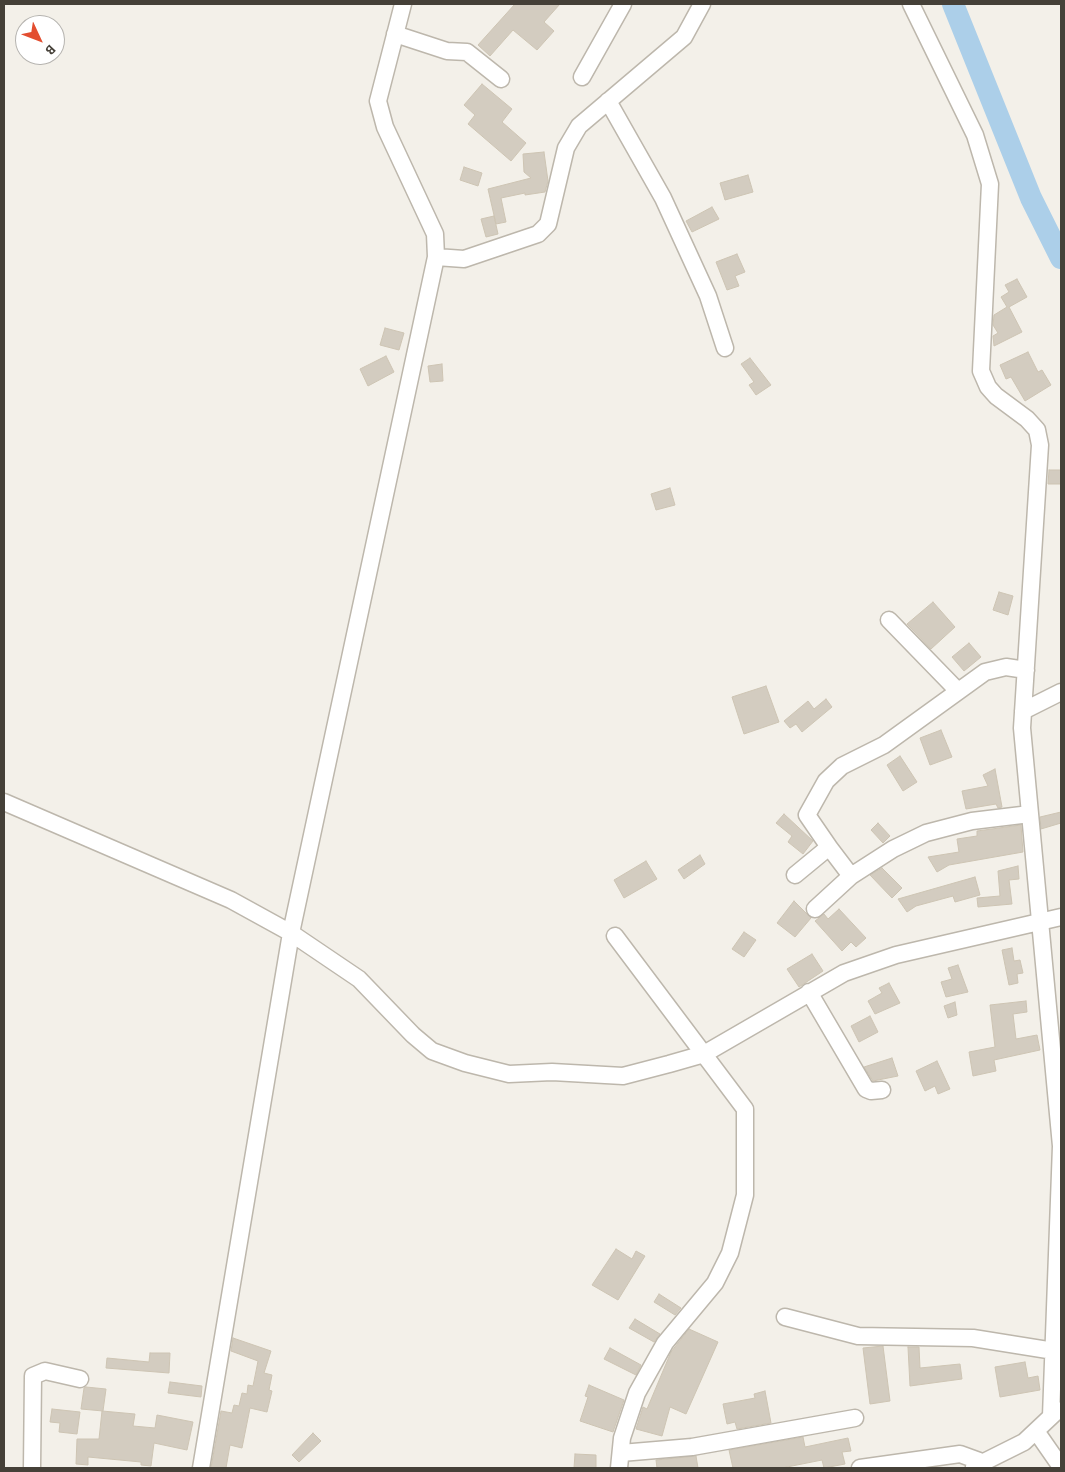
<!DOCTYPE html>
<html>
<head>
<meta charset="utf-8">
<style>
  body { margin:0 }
  #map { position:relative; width:1065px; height:1472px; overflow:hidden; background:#f3f0e9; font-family:"Alegreya Sans",sans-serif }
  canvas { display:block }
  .frame { position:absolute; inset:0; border:5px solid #454038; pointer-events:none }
  .north { position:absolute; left:15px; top:15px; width:50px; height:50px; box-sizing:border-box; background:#fff; border:1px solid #b5b3af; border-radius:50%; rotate:133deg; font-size:14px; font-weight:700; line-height:20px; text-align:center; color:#454038 }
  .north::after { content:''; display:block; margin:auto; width:18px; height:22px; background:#e34e30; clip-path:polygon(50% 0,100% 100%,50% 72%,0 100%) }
</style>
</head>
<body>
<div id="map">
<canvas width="1065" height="1472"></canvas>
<div class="frame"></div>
<div class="north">B</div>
</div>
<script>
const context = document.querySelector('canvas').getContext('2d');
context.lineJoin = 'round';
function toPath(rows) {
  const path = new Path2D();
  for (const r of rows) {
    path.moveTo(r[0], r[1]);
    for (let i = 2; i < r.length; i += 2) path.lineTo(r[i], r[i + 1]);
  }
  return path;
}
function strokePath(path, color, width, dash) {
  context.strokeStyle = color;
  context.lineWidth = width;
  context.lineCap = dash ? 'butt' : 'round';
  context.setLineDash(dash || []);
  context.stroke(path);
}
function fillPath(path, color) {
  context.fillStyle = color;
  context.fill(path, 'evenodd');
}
const river = toPath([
  [953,4,1031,198,1061,258]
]);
const building = toPath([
  [515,4,560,4,544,22,554,31,537,50,513,30,490,56,478,45,515,4],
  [482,84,512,109,502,122,526,143,511,161,468,124,475,115,464,105,482,84],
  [544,152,548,181,545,192,525,195,525,193,501,198,506,222,496,224,488,189,531,178,524,172,523,154,544,152],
  [464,167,482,173,478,186,460,180,464,167],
  [748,175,753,192,725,200,720,183,748,175],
  [712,207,719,219,692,232,686,221,712,207],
  [494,216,498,234,486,237,481,219,494,216],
  [737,254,745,272,735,276,739,286,727,290,716,262,737,254],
  [1017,279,1027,297,1009,307,1022,332,994,346,993,336,998,333,993,325,994,315,1007,307,1001,297,1009,292,1005,285,1017,279],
  [385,328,404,333,399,350,380,345,385,328],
  [1028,352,1038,372,1042,370,1051,385,1025,401,1011,377,1006,379,1000,365,1028,352],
  [386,356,394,372,368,386,360,369,386,356],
  [750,358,771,385,756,395,749,385,754,382,741,364,750,358],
  [442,364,443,381,430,382,428,366,442,364],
  [1049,470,1061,470,1061,484,1048,484,1049,470],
  [670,488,675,505,656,510,651,494,670,488],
  [999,592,1013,596,1008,615,993,610,999,592],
  [933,602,955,627,931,649,907,624,933,602],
  [969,643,981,657,964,671,952,657,969,643],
  [766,686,779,722,744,734,732,697,766,686],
  [826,699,832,707,802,732,796,724,790,728,784,721,808,701,814,709,826,699],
  [941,730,952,757,930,765,920,738,941,730],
  [900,756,917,782,903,791,887,765,900,756],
  [995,769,1002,807,998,808,996,804,966,809,962,791,988,786,983,775,995,769],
  [1061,812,1061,823,1041,829,1040,817,1061,812],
  [784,814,813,841,803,854,788,842,792,836,776,823,784,814],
  [878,823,890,836,883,843,871,830,878,823],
  [1021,825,1023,852,949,865,937,872,928,857,959,852,957,839,977,836,977,831,1021,825],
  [700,855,705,864,684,879,678,870,700,855],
  [646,861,657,879,624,898,614,880,646,861],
  [1018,866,1019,879,1009,880,1012,904,978,907,977,898,1000,896,998,871,1018,866],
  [882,868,902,888,892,898,870,875,882,868],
  [975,877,980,895,955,902,953,896,916,906,907,912,898,899,975,877],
  [794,901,811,918,795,937,777,923,794,901],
  [839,909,866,938,856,947,851,942,842,951,815,921,824,914,828,919,839,909],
  [744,932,756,940,744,957,732,949,744,932],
  [1012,948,1014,961,1020,960,1023,973,1017,974,1018,983,1009,985,1002,950,1012,948],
  [812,954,823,971,799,987,787,969,812,954],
  [958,965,968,992,946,997,941,982,952,979,948,968,958,965],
  [889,983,900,1003,875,1014,868,1001,882,993,879,988,889,983],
  [1026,1001,1027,1012,1013,1014,1016,1039,1037,1035,1040,1050,994,1060,996,1071,973,1076,969,1052,995,1047,990,1005,1026,1001],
  [955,1002,957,1015,948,1018,944,1006,955,1002],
  [870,1016,878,1032,859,1042,851,1026,870,1016],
  [892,1058,898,1076,873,1081,864,1067,892,1058],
  [937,1061,950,1089,938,1094,935,1086,925,1091,916,1071,937,1061],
  [616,1249,632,1259,636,1251,645,1256,618,1300,592,1285,616,1249],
  [659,1294,681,1308,675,1315,654,1302,659,1294],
  [635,1319,660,1334,654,1342,629,1328,635,1319],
  [689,1329,718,1342,686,1414,670,1407,662,1436,636,1429,643,1407,647,1409,671,1352,689,1329],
  [233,1338,271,1351,264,1373,272,1375,269,1390,272,1391,267,1412,250,1408,242,1448,230,1445,226,1468,211,1468,221,1411,232,1413,234,1405,239,1406,242,1393,247,1394,248,1385,253,1386,258,1361,231,1351,233,1338],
  [883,1346,890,1401,870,1404,863,1348,883,1346],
  [908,1347,919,1347,920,1368,960,1364,962,1379,910,1386,908,1347],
  [610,1348,641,1365,636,1375,604,1359,610,1348],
  [150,1353,170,1353,169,1373,106,1368,107,1358,149,1362,150,1353],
  [1025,1362,1028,1378,1038,1376,1040,1390,1000,1397,995,1367,1025,1362],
  [170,1382,202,1386,201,1397,168,1393,170,1382],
  [589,1385,624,1400,613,1432,580,1421,588,1397,585,1396,589,1385],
  [86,1387,106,1389,103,1411,81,1409,84,1388,86,1387],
  [765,1391,771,1423,737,1429,735,1422,727,1424,723,1404,755,1398,754,1394,765,1391],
  [52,1409,80,1412,77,1434,59,1432,60,1423,50,1422,52,1409],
  [102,1411,135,1414,133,1426,155,1428,157,1415,193,1422,187,1450,154,1443,151,1466,141,1465,141,1462,88,1457,88,1465,76,1464,77,1439,99,1439,102,1411],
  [313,1433,321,1441,299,1462,292,1455,313,1433],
  [803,1437,805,1447,848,1438,851,1451,842,1452,845,1464,824,1468,822,1460,782,1468,733,1468,729,1450,803,1437],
  [575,1454,596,1455,596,1468,574,1468,575,1454],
  [696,1456,698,1468,657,1468,656,1460,696,1456]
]);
const minor = toPath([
  [911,4,975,135,990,184,981,371,988,387,996,396,1027,419,1037,430,1040,445,1022,728,1061,1146,1051,1416],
  [395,34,447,51,467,52,501,79],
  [582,77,623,4],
  [608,101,663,198,708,296,725,348],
  [436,257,464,259,538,234,548,224,566,148,579,126,684,37,702,4],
  [889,620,958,691],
  [1023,711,1061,692],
  [4,802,231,900,291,933,359,979,413,1035,432,1051,465,1063,509,1074,552,1072,623,1076,669,1064,704,1054,844,973,896,955,1061,917],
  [829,847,807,815,826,781,842,766,884,745,985,672,1006,667,1026,670],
  [795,875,829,847,851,876],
  [815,909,851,876,893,849,926,833,972,821,1030,814],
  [615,936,745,1109,745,1195,730,1253,715,1283,665,1343,637,1393,622,1438,619,1468],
  [809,992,866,1089,871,1091,882,1090],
  [785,1317,858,1336,973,1338,1054,1351],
  [1036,1431,1061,1467],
  [621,1453,692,1447,855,1418],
  [974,1467,1024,1442,1058,1410],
  [32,1468,33,1376,45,1371,80,1379],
  [201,1468,291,933,436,257,435,234,385,127,378,101,403,4],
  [860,1468,960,1454,982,1462]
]);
strokePath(river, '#accfe9', 22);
fillPath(building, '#d3ccc0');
strokePath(building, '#cdc4b3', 1);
strokePath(minor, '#bdb7ac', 19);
strokePath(minor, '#fff', 16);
</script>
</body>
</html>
